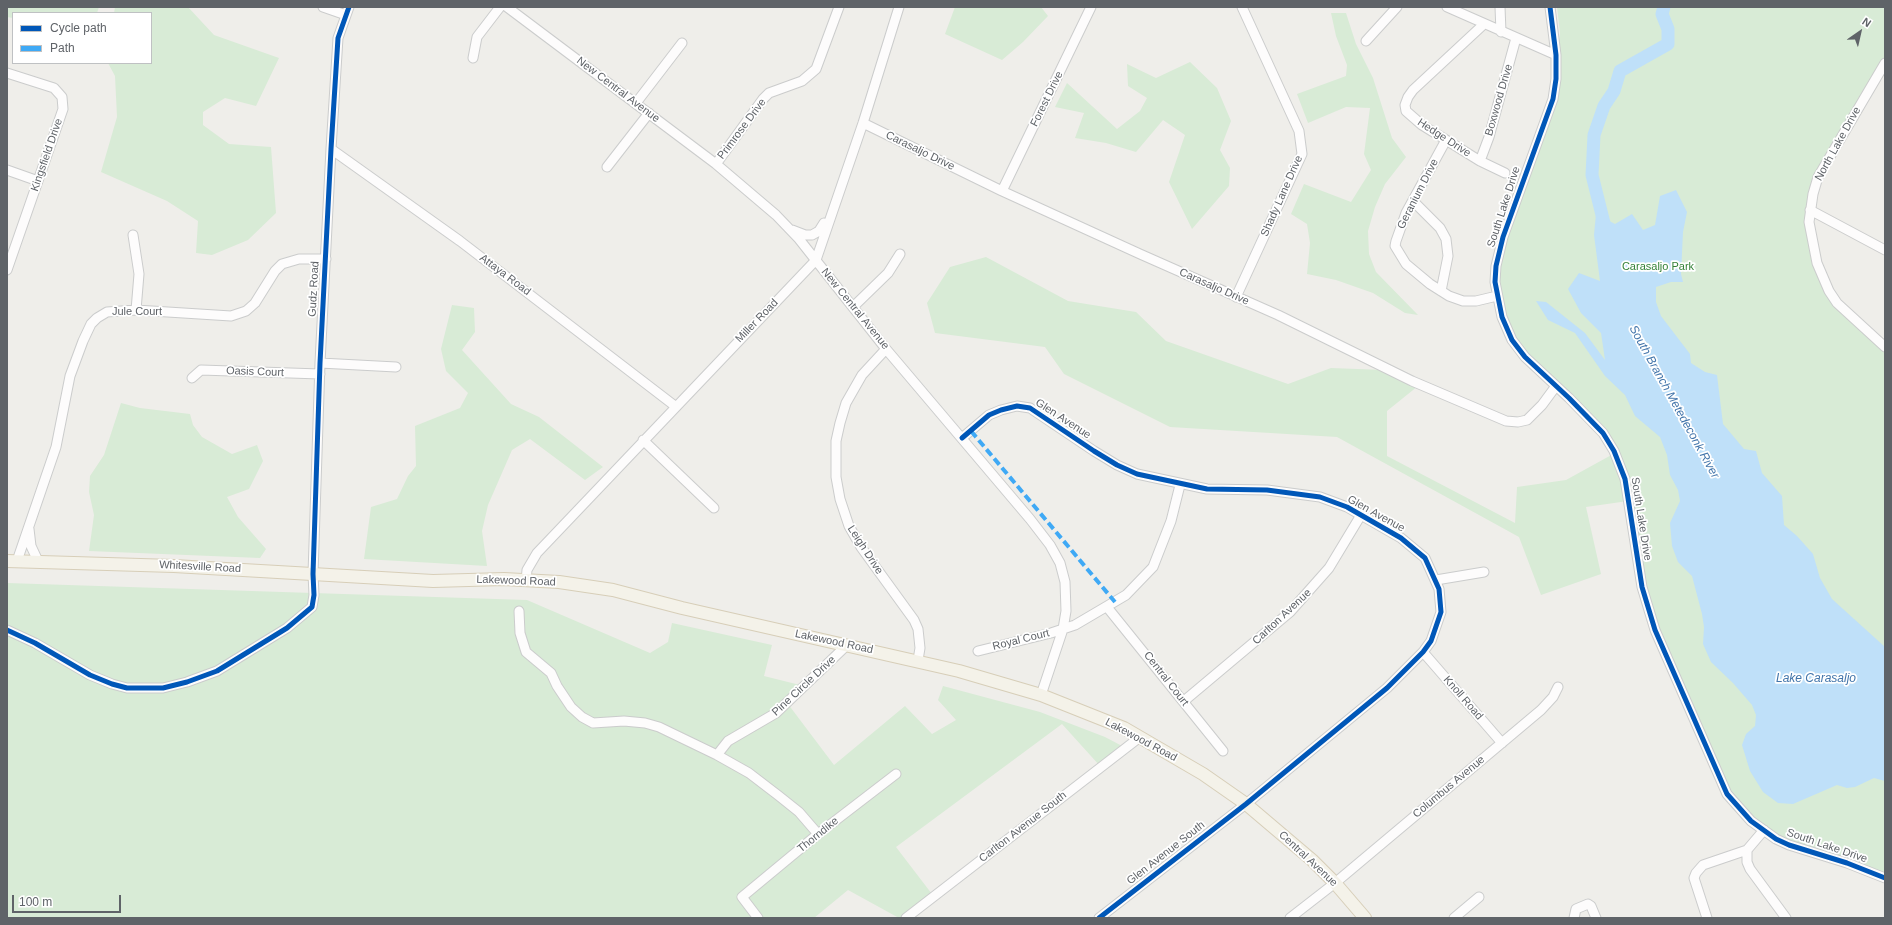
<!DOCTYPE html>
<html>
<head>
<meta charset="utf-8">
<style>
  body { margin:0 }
  #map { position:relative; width:1892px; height:925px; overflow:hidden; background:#efeeea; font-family:Arial,sans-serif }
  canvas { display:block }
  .frame { position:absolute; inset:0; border:8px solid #5f6368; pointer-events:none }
  .legend { position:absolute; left:12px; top:12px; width:140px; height:52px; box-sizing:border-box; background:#fff; border:1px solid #bfc1c3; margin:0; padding:5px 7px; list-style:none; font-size:12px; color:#5f6368 }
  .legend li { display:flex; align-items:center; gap:8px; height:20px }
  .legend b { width:20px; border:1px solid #bfc1c3 }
  .north { position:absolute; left:1840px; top:12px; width:40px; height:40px; -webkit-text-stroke:3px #fff; paint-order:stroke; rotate:34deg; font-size:11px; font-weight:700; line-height:16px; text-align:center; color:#5f6368 }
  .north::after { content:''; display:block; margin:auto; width:14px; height:18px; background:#5f6368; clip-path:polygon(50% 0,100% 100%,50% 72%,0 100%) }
  .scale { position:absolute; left:12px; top:895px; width:109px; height:18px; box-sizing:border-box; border:2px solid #5f6368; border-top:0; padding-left:5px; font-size:12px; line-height:14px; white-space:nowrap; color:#5f6368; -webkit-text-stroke:3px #fff; paint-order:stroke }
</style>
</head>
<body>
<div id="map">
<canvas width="1892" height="925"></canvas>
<div class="frame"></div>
<ul class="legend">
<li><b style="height:5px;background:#0057b8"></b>Cycle path</li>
<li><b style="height:5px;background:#3fa9f5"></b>Path</li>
</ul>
<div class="north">N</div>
<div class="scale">100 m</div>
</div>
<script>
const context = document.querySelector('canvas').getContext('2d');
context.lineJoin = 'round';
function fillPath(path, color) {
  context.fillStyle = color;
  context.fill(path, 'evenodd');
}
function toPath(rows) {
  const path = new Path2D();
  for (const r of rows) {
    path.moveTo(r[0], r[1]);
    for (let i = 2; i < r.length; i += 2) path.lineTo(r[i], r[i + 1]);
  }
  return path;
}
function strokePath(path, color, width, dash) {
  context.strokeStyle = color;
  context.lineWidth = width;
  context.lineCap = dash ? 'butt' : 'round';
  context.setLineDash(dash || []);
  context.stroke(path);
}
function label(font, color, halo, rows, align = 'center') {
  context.font = font + ' Arial,sans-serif';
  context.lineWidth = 3.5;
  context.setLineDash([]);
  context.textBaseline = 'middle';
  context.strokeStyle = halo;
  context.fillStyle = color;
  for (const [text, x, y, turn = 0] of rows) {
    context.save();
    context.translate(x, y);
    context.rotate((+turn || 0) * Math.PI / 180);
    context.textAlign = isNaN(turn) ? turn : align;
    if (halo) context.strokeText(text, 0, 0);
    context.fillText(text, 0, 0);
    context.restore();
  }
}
const green = toPath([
  [7,7,99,7,97,13,13,13,13,18,7,17],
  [115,7,188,7,214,35,279,58,256,106,225,98,203,112,203,125,229,144,271,147,276,213,248,240,212,255,196,253,198,221,167,201,101,172,117,117,115,76,108,63,151,63,151,13,114,13],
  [955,7,1041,7,1048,16,1023,42,1002,60,945,34],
  [1557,7,1885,7,1885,64,1817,181,1812,241,1838,302,1885,342,1885,878,1776,839,1727,794,1655,630,1628,501,1586,507,1601,574,1541,595,1519,537,1337,437,1170,427,1064,374,1045,347,935,333,927,303,950,267,986,257,1068,301,1136,312,1166,341,1288,384,1331,368,1384,370,1418,386,1387,411,1387,456,1515,523,1517,487,1566,480,1615,453,1525,357,1502,317,1496,266,1551,104,1560,33],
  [1331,13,1346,13,1356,44,1373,78,1392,138,1406,157,1385,184,1375,207,1368,231,1369,254,1376,272,1418,315,1405,313,1373,293,1336,280,1307,274,1310,243,1307,224,1291,214,1304,184,1351,202,1371,170,1364,154,1370,108,1346,107,1308,123,1297,94,1346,76,1347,65,1336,36],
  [1190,62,1217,88,1231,121,1220,150,1230,168,1229,186,1192,229,1169,182,1185,135,1163,120,1136,152,1106,143,1075,138,1084,113,1055,107,1067,83,1117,129,1140,111,1147,98,1128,86,1127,64,1156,78],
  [452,305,474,308,475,332,462,350,511,404,539,417,603,467,585,480,530,439,512,450,488,505,482,531,487,566,364,559,371,507,397,499,408,476,416,466,415,426,460,408,468,393,446,371,441,349],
  [121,403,140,408,190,414,193,425,202,437,232,454,257,445,263,461,249,489,227,497,238,517,266,549,260,558,89,551,94,515,89,492,90,476,104,455],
  [7,583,527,600,650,653,668,642,672,623,772,645,764,676,808,687,788,704,834,765,905,706,932,734,956,720,938,700,943,686,1040,712,1105,737,1124,747,1100,766,1062,724,896,847,935,898,908,918,899,918,848,890,814,918,7,918]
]);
const water = toPath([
  [1676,190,1687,212,1683,232,1681,274,1683,282,1671,282,1656,287,1656,302,1661,316,1690,354,1691,363,1705,372,1717,375,1723,424,1744,449,1756,451,1762,473,1782,496,1784,525,1797,536,1813,554,1820,578,1832,599,1885,647,1885,781,1874,778,1855,787,1847,788,1837,785,1793,804,1778,803,1763,792,1750,771,1742,745,1746,734,1755,726,1756,715,1752,705,1733,683,1711,662,1703,644,1704,627,1702,614,1692,576,1678,562,1672,546,1670,523,1680,501,1678,490,1670,475,1667,455,1660,437,1635,416,1625,395,1605,376,1575,333,1548,320,1536,301,1546,302,1585,333,1605,360,1601,333,1581,313,1568,289,1579,273,1600,281,1594,235,1596,214,1615,224,1632,214,1643,230,1655,225,1660,196]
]);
const river = toPath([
  [1607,235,1592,175,1594,135,1604,106,1614,91,1620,71,1668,44,1668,29,1662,14,1664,7]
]);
const minor = toPath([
  [323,7,346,15],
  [507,7,716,164,776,215,799,239,886,349,1030,519,1050,545,1060,563,1065,582,1066,611,1063,629,1041,695],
  [1447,7,1556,55],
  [1500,7,1501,32],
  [1550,7,1556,55,1556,79,1553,99,1503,237,1496,266,1495,282,1502,317,1512,340,1525,357,1569,398,1603,433,1614,451,1625,479,1642,587,1655,630,1727,794,1751,821,1776,839,1789,845,1847,863,1885,878],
  [1484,24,1413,90,1408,97,1405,105,1406,111,1422,125,1480,161,1505,173],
  [1366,41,1397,7],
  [473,58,477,37,500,7],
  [1885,63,1818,177,1813,194,1809,222,1817,263,1829,291,1837,303,1885,347],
  [7,73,54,88,62,97,63,109,7,270],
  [636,103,682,43],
  [863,123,1002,191,1140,254,1278,315,1412,381,1506,421,1518,422,1527,420,1542,405,1556,386],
  [1446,140,1406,213,1396,241,1395,246,1406,264,1430,284,1449,296,1463,301,1476,301,1497,296],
  [331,149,460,241,675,406],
  [1480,161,1489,137,1516,38],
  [716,164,763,99,769,93,802,81,816,69,839,7],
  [607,167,649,113],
  [7,170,38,181],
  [1002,191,1091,7],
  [1413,201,1440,228,1446,239,1448,256,1441,291],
  [1810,210,1885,250],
  [792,230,805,235,812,235,819,231,824,223],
  [133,235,139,274,136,310],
  [1236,297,1302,154,1299,131,1242,7],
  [853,307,888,273,900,254],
  [886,349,862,375,846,403,840,423,836,441,836,477,840,499,849,526,861,547,914,620,918,629,920,648,918,660],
  [320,363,396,367],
  [192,378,201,370,320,374],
  [962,438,989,415,1001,410,1017,406,1030,408,1094,451,1117,465,1137,474,1207,489,1267,490,1320,497,1347,507,1401,538,1425,558,1439,589,1441,612,1431,641,1423,652,1387,688,1246,804,1099,918],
  [643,440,714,508],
  [29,529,31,546,38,561],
  [17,561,56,447,70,376,83,341,91,324,97,318,107,312,136,310,231,316,246,311,255,303,275,271,282,264,299,259,326,259],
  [1436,580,1484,572],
  [526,581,527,570,537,553,816,260,863,123,899,7],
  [1107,607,1223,751],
  [519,611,520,633,526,652,551,673,557,686,571,707,582,717,593,723,624,721,645,723,659,727,717,755,728,741,776,713,847,645],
  [7,630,35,643,90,675,112,684,127,688,163,688,187,682,217,671,287,628,312,607,314,595,313,574,320,363,331,149,338,38,349,7],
  [978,651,1051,633,1075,625,1126,595,1153,567,1171,521,1180,485],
  [1423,652,1502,743],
  [1184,701,1290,612,1329,568,1361,515],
  [717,755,749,773,779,796,799,812,818,834],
  [1747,850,1747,862,1750,869,1786,918],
  [758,918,742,897,818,834,896,774],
  [906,918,1140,737],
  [1290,918,1335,883,1541,710,1553,697,1558,687],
  [1454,918,1479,897],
  [1574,918,1576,909,1588,904,1591,906,1596,918],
  [1707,918,1694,878,1696,873,1703,865,1747,850,1764,830]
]);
const major = toPath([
  [7,561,174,566,433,581,504,579,559,582,613,590,682,608,959,671,1041,695,1124,728,1203,774,1246,804,1312,860,1335,883,1365,918]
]);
const quiet = toPath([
  [971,431,1115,602]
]);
const cycleway = toPath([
  [1550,7,1556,55,1556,79,1553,99,1503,237,1496,266,1495,282,1502,317,1512,340,1525,357,1569,398,1603,433,1614,451,1625,479,1642,587,1655,630,1727,794,1751,821,1776,839,1789,845,1847,863,1885,878],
  [962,438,989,415,1001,410,1017,406,1030,408,1094,451,1117,465,1137,474,1207,489,1267,490,1320,497,1347,507,1401,538,1425,558,1439,589,1441,612,1431,641,1423,652,1387,688,1246,804,1099,918],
  [7,630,35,643,90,675,112,684,127,688,163,688,187,682,217,671,287,628,312,607,314,595,313,574,320,363,331,149,338,38,349,7]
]);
const streetNames = [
  ["New Central Avenue",618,90,37],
  ["Forest Drive",1047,99,-64],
  ["Boxwood Drive",1499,100,-74],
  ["Primrose Drive",742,129,-53],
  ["Hedge Drive",1444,138,33],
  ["North Lake Drive",1838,144,-61],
  ["Carasaljo Drive",920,151,26],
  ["Kingsfield Drive",47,155,-71],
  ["Geranium Drive",1418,194,-63],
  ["Shady Lane Drive",1282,196,-66],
  ["South Lake Drive",1504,207,-72],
  ["Attaya Road",505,275,37],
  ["Carasaljo Drive",1214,287,24],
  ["Gudz Road",314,289,-87],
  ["New Central Avenue",855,309,51],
  ["Jule Court",137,312],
  ["Miller Road",757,321,-46],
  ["Oasis Court",255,372,2],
  ["Glen Avenue",1063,419,33],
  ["Glen Avenue",1376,514,29],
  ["South Lake Drive",1641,519,81],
  ["Leigh Drive",865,550,57],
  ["Whitesville Road",200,567,3],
  ["Lakewood Road",516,581,2],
  ["Carlton Avenue",1282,617,-43],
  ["Royal Court",1021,640,-14],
  ["Lakewood Road",834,642,12],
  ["Central Court",1166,679,52],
  ["Pine Circle Drive",804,686,-43],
  ["Knoll Road",1463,698,49],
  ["Lakewood Road",1141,740,28],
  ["Columbus Avenue",1449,787,-40],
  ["Carlton Avenue South",1023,827,-38],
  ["Thorndike",818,835,-39],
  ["South Lake Drive",1827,846,19],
  ["Glen Avenue South",1166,853,-38],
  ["Central Avenue",1308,859,43]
];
const parkNames = [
  ["Carasaljo Park",1658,267]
];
const waterNames = [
  ["South Branch Metedeconk River",1674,402,61],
  ["Lake Carasaljo",1816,679]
];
fillPath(green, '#d8ebd6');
fillPath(water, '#bfe0f9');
strokePath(river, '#bfe0f9', 13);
strokePath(minor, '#cbcccc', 11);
strokePath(major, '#d7ceb8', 14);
strokePath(minor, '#fdfcfc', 9);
strokePath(major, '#f4f2e9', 12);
strokePath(quiet, '#3fa9f5', 4, [8, 4]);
strokePath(cycleway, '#0057b8', 5);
label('11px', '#5f6368', '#fff', streetNames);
label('11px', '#348238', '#fff', parkNames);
label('italic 12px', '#4174aa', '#fff', waterNames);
</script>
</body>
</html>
